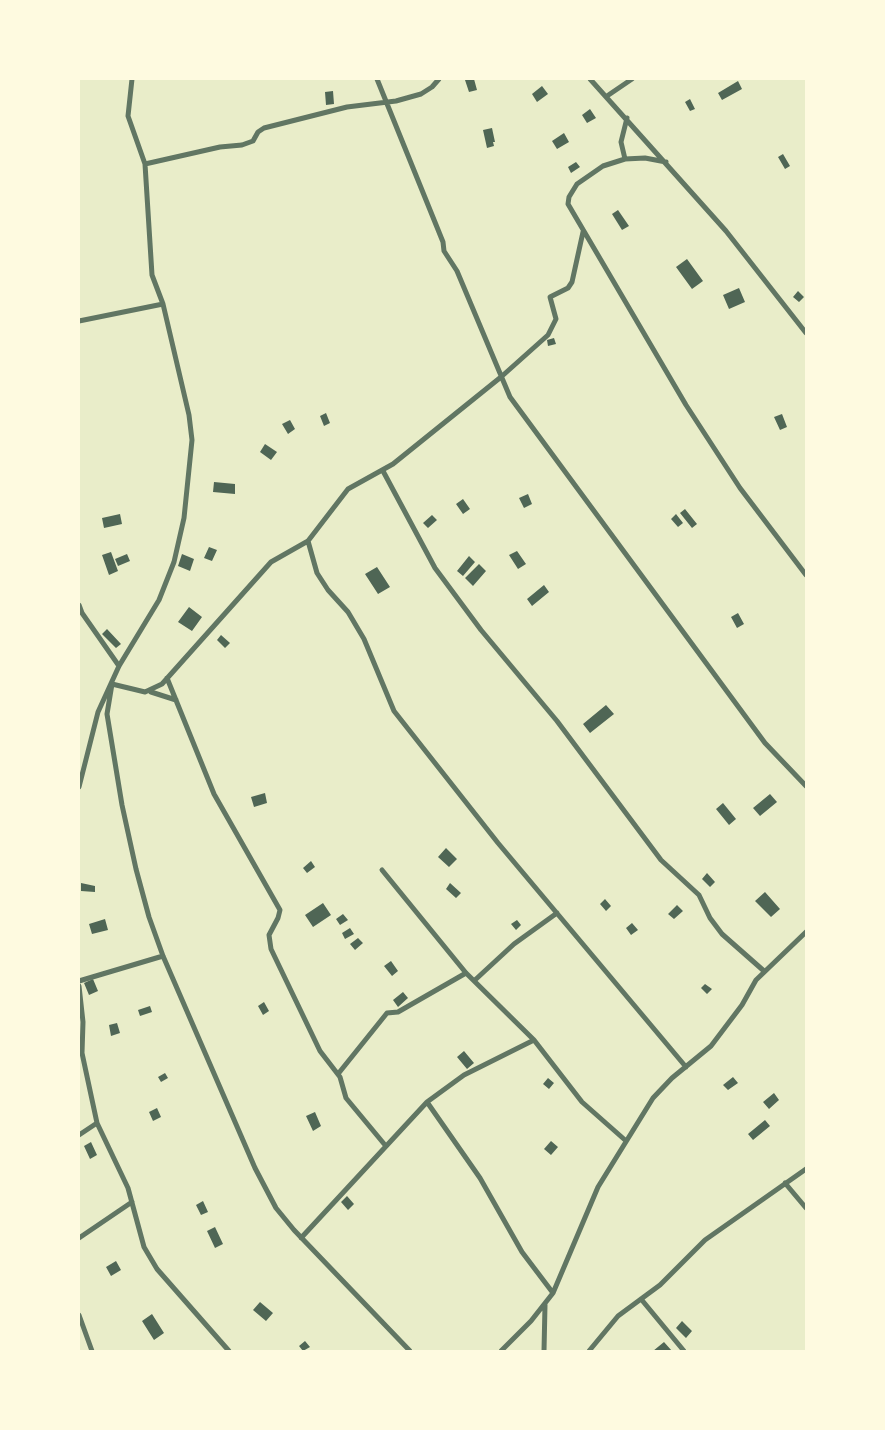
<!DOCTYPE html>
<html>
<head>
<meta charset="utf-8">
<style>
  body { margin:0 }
  #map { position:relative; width:885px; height:1430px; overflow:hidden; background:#e9edc9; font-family:"Varela Round",sans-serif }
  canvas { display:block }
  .frame { position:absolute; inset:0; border:80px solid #fefae0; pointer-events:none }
</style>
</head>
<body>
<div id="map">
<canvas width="885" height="1430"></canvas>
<div class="frame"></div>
</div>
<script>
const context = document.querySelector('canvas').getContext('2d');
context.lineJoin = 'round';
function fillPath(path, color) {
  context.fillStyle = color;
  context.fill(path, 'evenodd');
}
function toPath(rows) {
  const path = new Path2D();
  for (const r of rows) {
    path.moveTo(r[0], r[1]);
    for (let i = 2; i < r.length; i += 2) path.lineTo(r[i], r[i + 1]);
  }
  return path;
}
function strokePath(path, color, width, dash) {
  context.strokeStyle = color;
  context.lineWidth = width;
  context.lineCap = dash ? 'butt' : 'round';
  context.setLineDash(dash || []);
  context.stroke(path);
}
const building = toPath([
  [474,79,477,90,469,92,465,80],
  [738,81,742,89,722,100,718,93],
  [542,86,548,94,537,102,532,94],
  [333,91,334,104,326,105,325,92],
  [690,99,695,109,690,111,685,102],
  [590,109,596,118,587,123,582,115],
  [492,128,495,142,493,142,494,146,487,148,483,130],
  [564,133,569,142,557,149,552,141],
  [783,154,790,166,785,169,778,157],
  [576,162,580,167,571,173,568,167],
  [618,210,629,226,622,230,612,214],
  [687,259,703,281,692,289,676,267],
  [739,288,745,302,729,309,723,295],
  [798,291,804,297,799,302,793,297],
  [554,338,556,344,548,346,547,340],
  [326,413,330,423,324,426,320,416],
  [782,414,787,427,780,430,774,417],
  [290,420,295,429,288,434,282,424],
  [265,444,277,452,271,460,260,452],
  [214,482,235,484,235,494,213,492],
  [528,494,532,504,524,508,519,498],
  [463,499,470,509,463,514,456,504],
  [685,509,697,524,692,528,680,513],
  [120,514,122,524,104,528,102,518],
  [676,514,683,523,678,527,671,519],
  [432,515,437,520,428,528,423,523],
  [209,547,217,550,212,561,204,558],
  [517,551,526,564,518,569,509,555],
  [111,552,118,571,109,575,102,555],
  [127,554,130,561,118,566,115,559],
  [182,554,194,559,190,571,178,566],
  [469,556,475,562,463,576,457,571],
  [479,564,486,571,473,586,465,578],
  [377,567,390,587,378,594,365,574],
  [544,585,549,592,532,606,527,599],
  [189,607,202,617,192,631,178,622],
  [738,613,744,624,737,628,731,617],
  [107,629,121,644,116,648,102,634],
  [221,635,230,643,225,648,217,640],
  [606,705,614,714,590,733,583,724],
  [265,793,267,803,254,807,251,797],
  [770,794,777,802,760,816,753,808],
  [723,803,736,819,729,825,716,809],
  [446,848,457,859,449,867,438,857],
  [311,861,315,867,307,873,303,868],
  [707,873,715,882,710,887,702,879],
  [81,883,95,886,95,892,81,891],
  [450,883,461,893,456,898,446,889],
  [765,892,780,909,771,917,755,901],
  [605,899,611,906,606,911,600,904],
  [323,903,331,915,313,927,305,915],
  [677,905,683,911,674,919,668,914],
  [343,914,348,920,340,925,336,919],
  [105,919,108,930,92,934,89,924],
  [517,920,521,925,516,930,511,924],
  [632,923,638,930,631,935,626,928],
  [350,928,354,934,345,939,342,933],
  [358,938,363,943,355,950,350,944],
  [391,961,398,971,392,976,384,966],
  [93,979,98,991,89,995,84,983],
  [705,984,712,989,707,994,701,988],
  [403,992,408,998,398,1007,393,1000],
  [264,1002,269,1011,263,1015,258,1006],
  [150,1006,152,1012,140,1016,138,1010],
  [117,1023,120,1033,111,1036,109,1025],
  [464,1051,474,1063,467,1069,457,1057],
  [165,1073,168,1078,161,1082,158,1077],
  [733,1077,738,1083,728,1090,723,1085],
  [548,1078,554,1083,549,1089,543,1084],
  [774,1093,779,1100,769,1109,763,1102],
  [157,1108,161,1117,153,1121,149,1112],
  [315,1112,321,1126,313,1131,306,1116],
  [765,1120,770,1126,753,1140,748,1134],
  [551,1141,558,1147,551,1155,544,1149],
  [91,1142,97,1155,90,1159,84,1146],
  [347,1196,354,1204,348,1210,341,1202],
  [203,1201,208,1212,201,1215,196,1205],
  [215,1227,223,1244,215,1248,207,1231],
  [116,1261,121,1270,111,1276,106,1267],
  [260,1302,273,1313,266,1321,253,1310],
  [152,1314,164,1333,154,1340,142,1321],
  [682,1321,692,1331,686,1338,676,1328],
  [305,1341,310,1347,303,1351,299,1346],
  [664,1342,672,1351,653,1351]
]);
const minor = toPath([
  [377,79,443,242,444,251,457,271,510,397,765,743,806,786],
  [590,79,726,231,806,333],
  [607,96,632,79],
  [625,159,621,142,627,118],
  [666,162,645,158,625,159,603,166,577,184,569,197,568,204,686,405,740,488,806,575],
  [145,164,220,147,242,145,253,141,258,132,264,128,347,107,396,101,421,94,432,87,439,79],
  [79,321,163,304],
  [383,471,435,568,481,630,557,721,661,860,699,895,710,918,722,934,764,971],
  [308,541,317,573,328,590,348,612,364,639,394,711,498,843,686,1067],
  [79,605,82,613,119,666],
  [167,678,214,794,280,910,278,918,269,935,271,949,320,1051,340,1077,346,1098,385,1145],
  [151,692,176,700],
  [79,787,98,712,119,666,159,600,174,562,184,518,192,440,189,415,163,304,152,275,145,164,128,116,132,79],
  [382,870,466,973,534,1040,582,1102,625,1140],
  [475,980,514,944,557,913],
  [79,981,163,956],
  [79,986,83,1022,82,1053,97,1123,128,1188,144,1247,157,1269,229,1351],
  [338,1074,387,1013,398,1012,466,973],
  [427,1102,480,1178,522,1252,553,1293],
  [79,1135,97,1123],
  [785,1183,806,1208],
  [79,1238,132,1202],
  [301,1238,427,1102,464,1075,534,1040],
  [641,1299,684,1351],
  [79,1315,92,1351],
  [410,1351,294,1230,276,1208,255,1168,163,956,149,917,136,869,122,805,107,714,112,684,145,692,162,684,271,562,308,541,348,489,393,464,501,377,548,335,556,319,550,297,568,288,572,282,583,232],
  [501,1351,531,1321,553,1293,598,1187,653,1098,672,1078,711,1046,742,1005,756,980,806,932],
  [544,1351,545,1305],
  [589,1351,618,1316,660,1285,705,1240,806,1169]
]);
fillPath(building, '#4f6655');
strokePath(minor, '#617663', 5);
</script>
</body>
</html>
